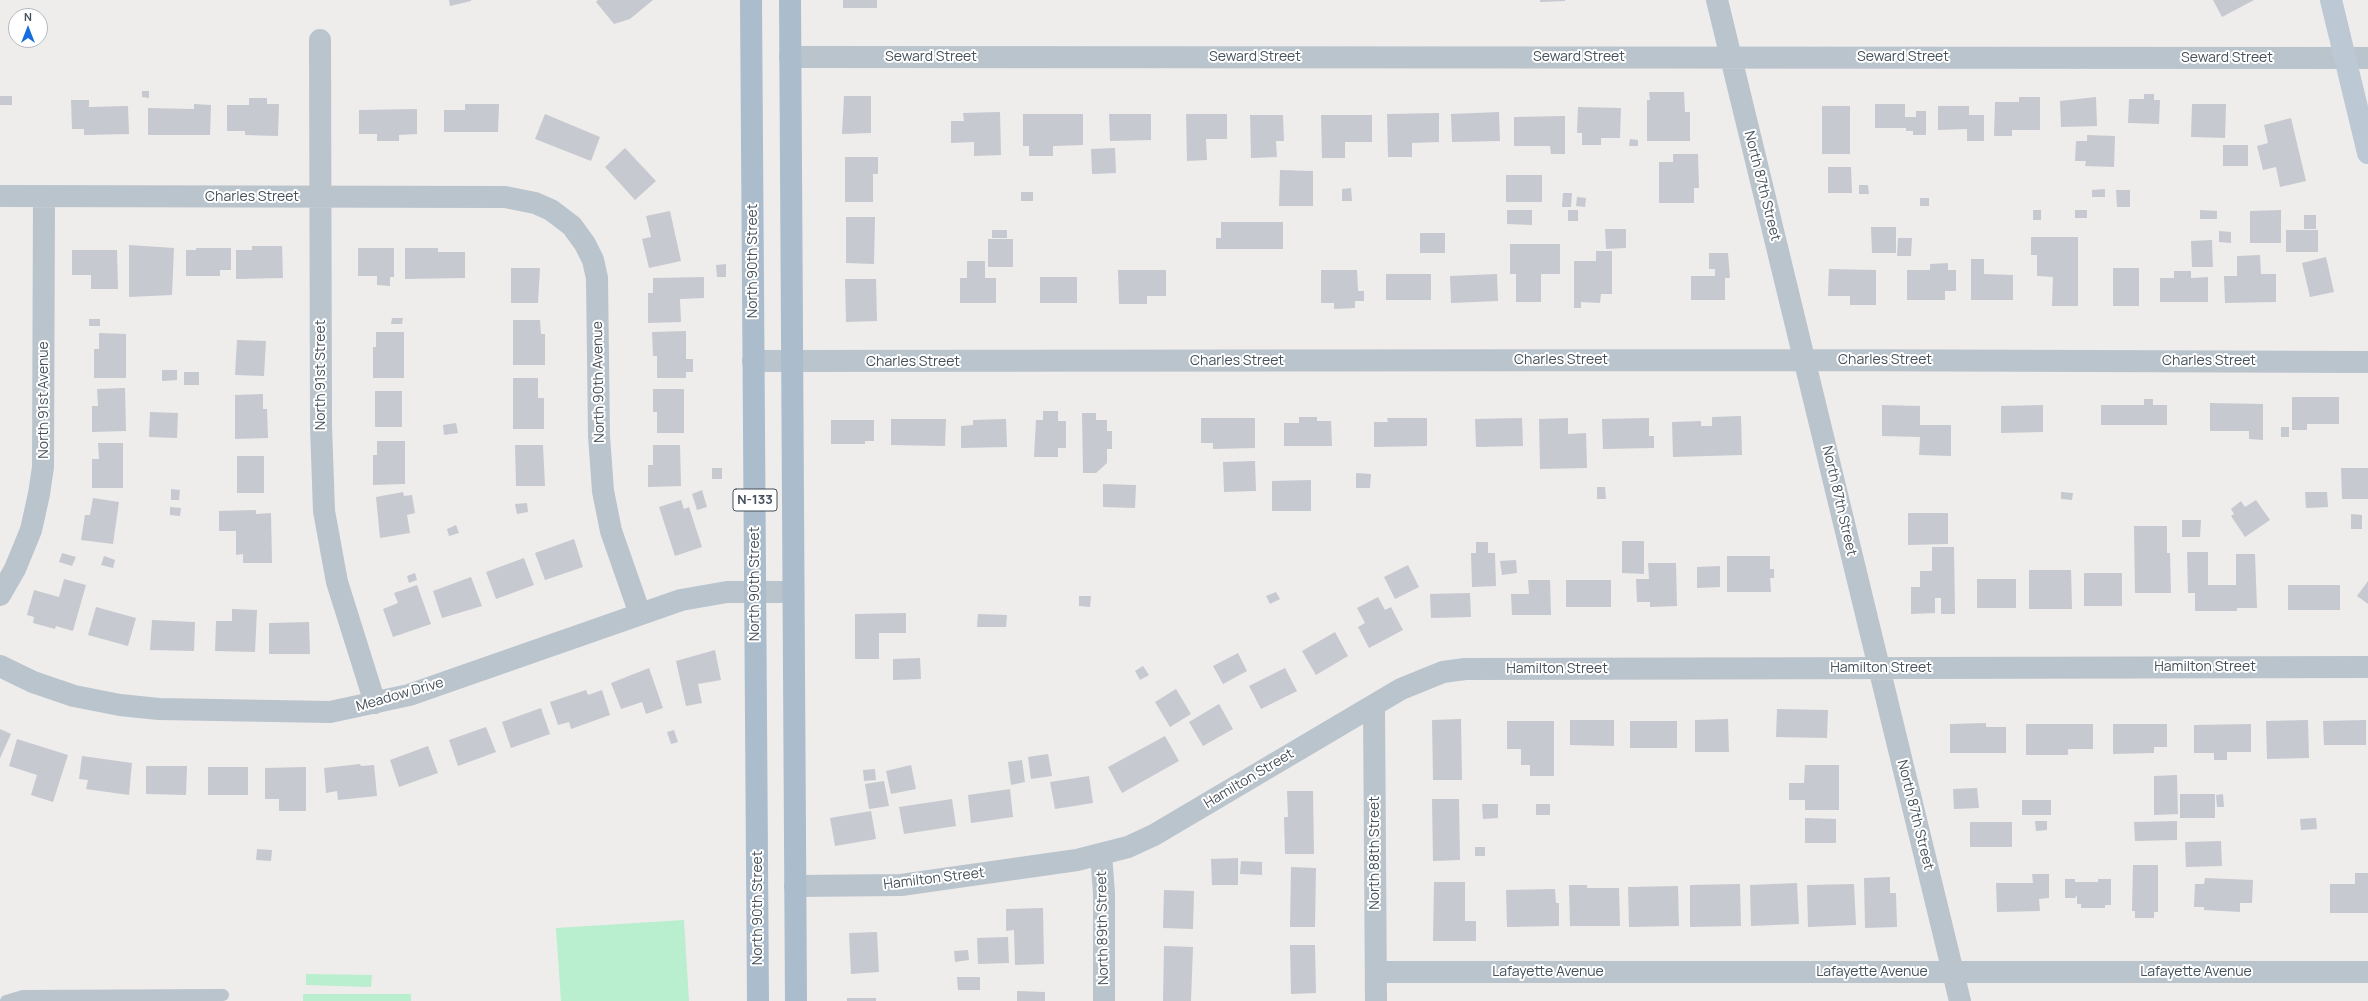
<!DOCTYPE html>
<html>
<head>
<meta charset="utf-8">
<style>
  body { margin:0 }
  #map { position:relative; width:2368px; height:1001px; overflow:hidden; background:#efecec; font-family:Manrope,sans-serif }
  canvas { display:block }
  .north { position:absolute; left:8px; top:8px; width:40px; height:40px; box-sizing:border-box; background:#fff; border:1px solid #b5b9bd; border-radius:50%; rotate:0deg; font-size:11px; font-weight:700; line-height:16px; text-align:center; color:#45505a }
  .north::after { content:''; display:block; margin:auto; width:14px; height:18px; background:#176dde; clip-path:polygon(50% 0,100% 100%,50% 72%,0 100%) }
</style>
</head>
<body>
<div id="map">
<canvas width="2368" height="1001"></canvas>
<div class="north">N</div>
</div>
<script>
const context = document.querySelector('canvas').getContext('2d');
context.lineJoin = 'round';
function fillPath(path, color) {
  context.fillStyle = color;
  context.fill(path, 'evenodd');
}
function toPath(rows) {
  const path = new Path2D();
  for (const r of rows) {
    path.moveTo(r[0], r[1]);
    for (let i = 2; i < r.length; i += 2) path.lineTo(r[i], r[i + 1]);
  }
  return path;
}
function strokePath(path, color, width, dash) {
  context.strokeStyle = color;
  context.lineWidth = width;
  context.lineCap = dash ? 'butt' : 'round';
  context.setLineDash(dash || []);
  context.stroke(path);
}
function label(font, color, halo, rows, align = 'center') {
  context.font = font + ' Manrope,sans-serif';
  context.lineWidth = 4;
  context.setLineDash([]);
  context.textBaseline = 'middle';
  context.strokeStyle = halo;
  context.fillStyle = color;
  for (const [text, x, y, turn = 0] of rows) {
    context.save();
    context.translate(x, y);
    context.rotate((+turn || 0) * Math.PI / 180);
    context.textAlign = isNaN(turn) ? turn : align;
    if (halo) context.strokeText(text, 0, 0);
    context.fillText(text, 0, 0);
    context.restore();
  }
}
const green = toPath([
  [684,920,689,1001,561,1001,556,928],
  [306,974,372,975,371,987,306,985],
  [303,994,411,994,411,1001,303,1001]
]);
const building = toPath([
  [449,0,471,0,471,1,450,6],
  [598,0,653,0,630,19,614,24,596,2],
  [843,0,877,0,877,8,843,8],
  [1540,0,1565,0,1565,1,1540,2],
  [2213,0,2254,0,2222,17],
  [142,91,149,91,149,98,142,97],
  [1649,92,1684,92,1685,112,1690,112,1690,141,1647,141,1647,100,1650,100],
  [2144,94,2154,94,2154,100,2160,100,2159,124,2128,123,2129,99,2144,99],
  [0,96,12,96,12,105,0,105],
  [844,96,871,96,871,133,842,134],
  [2019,97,2040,97,2040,130,2012,130,2012,136,1994,136,1995,102,2019,102],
  [2096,97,2097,126,2061,127,2060,101],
  [249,98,267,98,267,104,279,104,278,136,245,135,245,131,227,131,227,105,249,105],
  [71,100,89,100,89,107,128,106,129,134,84,135,84,129,72,129],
  [194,104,211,105,210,135,148,135,148,108,194,109],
  [465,104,499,104,498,132,444,132,444,110,465,110],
  [1875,104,1905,104,1905,117,1916,117,1916,111,1926,111,1926,135,1913,135,1913,131,1906,131,1906,128,1875,128],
  [2192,104,2226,104,2225,138,2191,137],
  [1822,106,1850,106,1850,154,1822,154],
  [1938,106,1969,106,1969,115,1984,115,1984,141,1967,141,1967,129,1938,130],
  [1578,107,1621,108,1620,138,1601,138,1601,145,1582,145,1582,133,1577,133],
  [417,109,417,134,399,135,399,141,377,141,377,134,359,134,359,110],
  [1000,112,1001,155,974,156,974,142,951,143,951,121,964,121,963,113],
  [1499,112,1500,141,1452,142,1451,114],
  [1439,113,1439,142,1412,143,1412,157,1388,157,1387,114],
  [545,114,600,137,591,161,535,139],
  [1023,114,1083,114,1083,145,1053,146,1053,156,1029,156,1029,146,1023,146],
  [1109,114,1151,114,1151,140,1110,141],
  [1186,114,1227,114,1227,139,1206,139,1207,160,1187,161],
  [1250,115,1283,115,1284,141,1276,141,1277,157,1251,158],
  [1321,115,1372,115,1372,142,1345,142,1345,158,1322,158],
  [1565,116,1565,154,1551,154,1550,146,1514,146,1514,117],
  [2291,118,2306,181,2280,187,2276,167,2263,170,2257,146,2268,143,2264,125],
  [2087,135,2115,136,2114,167,2085,166,2086,161,2075,161,2076,141,2087,141],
  [1630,139,1638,140,1638,146,1629,146],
  [2223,145,2248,145,2248,166,2223,166],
  [625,148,656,181,635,200,605,167],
  [1115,148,1116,173,1092,174,1091,149],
  [1673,154,1698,154,1699,188,1694,188,1694,203,1659,203,1659,162,1673,162],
  [845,157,878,157,878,174,873,174,873,202,845,202],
  [1828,167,1851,167,1852,193,1828,193],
  [1280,170,1313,171,1313,206,1279,206],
  [1506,175,1542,175,1542,202,1506,202],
  [1859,185,1868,185,1869,194,1859,194],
  [1351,188,1352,201,1342,201,1342,189],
  [2105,189,2105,197,2092,197,2092,190],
  [2116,190,2130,190,2130,207,2117,207],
  [1021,192,1033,192,1033,201,1021,201],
  [1563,193,1572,193,1571,207,1562,207],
  [1577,197,1586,198,1585,207,1576,206],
  [1920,198,1929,198,1929,206,1920,206],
  [1507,210,1532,210,1532,225,1507,224],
  [1568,210,1578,210,1578,221,1568,221],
  [2033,210,2041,210,2041,220,2033,220],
  [2075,210,2087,210,2087,218,2075,218],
  [2200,210,2217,211,2217,219,2200,219],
  [2281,210,2281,243,2250,243,2250,211],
  [670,211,681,261,649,268,642,239,651,237,646,216],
  [2304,215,2316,215,2316,229,2304,229],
  [846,217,875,217,874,264,846,263],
  [1221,222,1283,222,1283,249,1216,249,1216,238,1221,238],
  [1871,227,1896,227,1896,253,1872,253],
  [1605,229,1626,229,1626,248,1606,249],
  [992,230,1007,230,1007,238,992,238],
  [2286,230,2318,230,2318,252,2286,252],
  [2219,231,2231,232,2231,243,2219,242],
  [1420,233,1445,233,1445,253,1420,253],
  [2031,237,2078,237,2078,306,2052,306,2053,277,2037,276,2037,255,2031,255],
  [1898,238,1912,238,1911,256,1897,256],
  [988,239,1013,239,1013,267,988,267],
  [2212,240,2213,267,2192,267,2191,241],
  [1510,244,1560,244,1560,274,1541,274,1541,302,1516,302,1516,274,1510,274],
  [129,245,174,248,172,295,129,297],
  [252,246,282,246,283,278,236,279,236,250,252,250],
  [196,248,231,248,231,270,220,270,220,276,186,276,186,250,196,250],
  [358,248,394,248,394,277,390,277,390,286,377,285,377,276,358,276],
  [405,248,438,248,438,252,465,252,465,278,405,279],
  [72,250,117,250,118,289,91,289,91,275,72,275],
  [1596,251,1612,251,1612,294,1601,294,1600,303,1581,302,1581,308,1574,308,1574,261,1596,261],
  [1709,253,1728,253,1730,278,1725,278,1725,300,1691,300,1691,276,1715,276,1715,269,1709,269],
  [2260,255,2261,274,2276,274,2276,302,2225,303,2224,276,2237,276,2237,256],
  [2326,257,2334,292,2310,297,2302,263],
  [1971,259,1984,259,1984,274,2013,275,2013,300,1971,300],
  [967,261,985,261,985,278,996,278,996,303,960,303,960,278,967,278],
  [1948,263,1948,270,1956,270,1956,291,1945,291,1945,300,1907,300,1907,270,1930,270,1930,264],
  [726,264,726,277,717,277,716,265],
  [511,268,540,268,538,303,511,303],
  [2113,268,2139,268,2139,306,2113,306],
  [1829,269,1876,270,1876,305,1850,305,1850,296,1828,296],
  [1118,270,1166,270,1166,296,1147,296,1147,304,1119,304],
  [1321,270,1357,270,1358,291,1364,291,1364,301,1355,301,1355,308,1334,309,1334,303,1321,303],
  [2174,271,2191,271,2191,278,2208,277,2208,302,2160,302,2160,278,2174,278],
  [1386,274,1431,274,1431,300,1386,300],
  [1497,274,1498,301,1451,303,1450,276],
  [704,277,704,298,680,299,681,322,648,323,648,293,653,293,653,278],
  [1040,277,1077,277,1077,303,1040,303],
  [845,279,876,279,877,321,846,322],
  [392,318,403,318,402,324,391,324],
  [89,319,100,319,100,326,89,326],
  [513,320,540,320,541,334,545,334,545,365,513,365],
  [686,331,686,359,693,359,693,372,686,372,686,378,657,378,657,356,653,356,652,332],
  [376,332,404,332,404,378,373,378,373,347,376,347],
  [99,333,126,334,126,378,94,378,94,349,99,349],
  [237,340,266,341,264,376,235,375],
  [162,370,177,370,177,380,162,381],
  [184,372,199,372,199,385,184,385],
  [513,378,538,378,538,398,544,398,544,429,513,429],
  [125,388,126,431,92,432,92,406,98,406,97,389],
  [653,389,684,389,684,433,657,433,657,412,653,412],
  [375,391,402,391,402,427,375,427],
  [263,394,263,409,267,409,268,438,235,439,235,395],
  [2292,397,2339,397,2339,424,2307,424,2307,430,2292,430],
  [2144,399,2153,399,2153,405,2167,405,2167,425,2101,425,2101,405,2144,405],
  [2210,403,2263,404,2263,440,2249,439,2249,431,2210,431],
  [1882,405,1920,406,1920,425,1951,425,1951,456,1919,455,1920,437,1882,436],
  [2043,405,2043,432,2001,433,2001,406],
  [1043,411,1058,411,1058,421,1066,421,1066,448,1058,448,1058,457,1034,457,1036,420,1043,420],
  [150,412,178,413,177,438,149,437],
  [1082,413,1096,413,1096,420,1107,420,1107,431,1112,431,1112,449,1107,449,1107,463,1096,473,1083,473],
  [1741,416,1742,455,1673,457,1672,422,1701,421,1701,426,1712,426,1712,417],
  [1299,417,1317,417,1317,421,1331,421,1332,446,1284,446,1284,423,1299,423],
  [1201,418,1255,418,1255,448,1213,449,1213,443,1201,443],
  [1387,418,1427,418,1427,446,1374,447,1374,422,1388,422],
  [1522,418,1523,446,1476,447,1475,419],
  [1568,418,1568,434,1586,433,1587,468,1540,469,1539,419],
  [1649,418,1649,436,1654,436,1654,448,1603,449,1602,419],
  [891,419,946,419,945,446,891,445],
  [1006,419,1007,447,961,448,961,426,973,425,973,420],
  [831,420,874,420,874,441,865,441,865,444,831,444],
  [456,423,458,433,444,435,443,425],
  [2281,427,2289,427,2289,437,2281,437],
  [377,441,405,441,405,484,373,485,373,455,377,455],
  [98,443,123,443,123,488,92,488,92,459,99,459],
  [515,445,543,445,545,486,516,486],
  [653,445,680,445,681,486,648,487,648,465,653,465],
  [237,456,264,456,264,493,237,493],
  [1255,461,1256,491,1224,492,1223,462],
  [712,468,722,468,722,479,712,479],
  [2341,468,2368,468,2368,499,2342,499],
  [1356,473,1371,474,1370,488,1356,488],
  [1311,480,1311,511,1272,511,1272,481],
  [1103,484,1136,485,1135,508,1103,507],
  [1597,487,1605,487,1606,499,1597,499],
  [171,489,180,490,179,500,171,500],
  [702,490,707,507,697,510,692,494],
  [403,492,404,496,412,495,415,513,407,515,410,533,380,538,376,497],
  [2061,492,2073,493,2072,500,2061,499],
  [2305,492,2327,492,2328,507,2306,508],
  [93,498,119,502,113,544,81,540,85,515,90,515],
  [681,500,684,509,689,507,702,547,675,556,659,507],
  [2256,500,2270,520,2245,537,2231,516,2234,514,2231,509,2241,501,2245,507],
  [527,503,528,512,517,514,515,504],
  [170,507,181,508,180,516,170,515],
  [256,510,256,514,271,513,272,563,243,563,243,554,236,555,236,531,219,531,219,511],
  [1908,513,1948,513,1948,544,1908,545],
  [2351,514,2362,515,2362,529,2351,529],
  [2182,520,2201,520,2200,537,2182,537],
  [456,525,459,533,449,536,447,529],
  [2134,526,2167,526,2167,553,2170,553,2171,593,2135,593],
  [574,539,583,567,545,580,535,553],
  [1622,541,1644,541,1644,574,1622,573],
  [1476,542,1488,542,1488,553,1495,553,1496,586,1472,587,1471,553,1476,553],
  [1932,547,1954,547,1955,614,1941,614,1941,598,1935,598,1935,613,1911,614,1911,587,1920,587,1920,571,1932,571],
  [2187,552,2208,552,2208,585,2236,585,2236,554,2255,554,2257,608,2237,608,2237,611,2195,611,2195,593,2188,593],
  [62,553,76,557,72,566,59,562],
  [104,556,115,560,113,568,101,565],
  [1727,556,1770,556,1770,569,1774,569,1774,578,1770,578,1771,592,1727,592],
  [524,558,534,585,496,599,486,572],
  [1516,560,1517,573,1502,575,1500,561],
  [1648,563,1676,563,1677,606,1650,607,1650,602,1637,602,1636,579,1649,579],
  [1408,565,1419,587,1395,599,1384,577],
  [1720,566,1720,587,1697,588,1697,567],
  [2029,570,2071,570,2072,609,2029,609],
  [415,573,417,580,409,583,407,576],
  [2084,573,2122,573,2122,606,2084,606],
  [471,577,482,606,442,618,433,591],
  [64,579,86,585,73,631,56,626,55,629,33,623,34,617,27,615,34,590,59,597],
  [1977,579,2016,579,2016,608,1977,608],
  [1528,580,1550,580,1551,615,1512,615,1511,594,1529,594],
  [1566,580,1611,580,1611,607,1566,607],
  [2368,581,2368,604,2357,596],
  [417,585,431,624,393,637,383,609,398,603,394,593],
  [2288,585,2340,585,2340,610,2288,610],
  [1276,592,1280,599,1270,604,1266,596],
  [1470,593,1471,617,1431,618,1430,594],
  [1079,596,1091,596,1090,607,1079,606],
  [1378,597,1385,610,1391,607,1403,630,1369,648,1358,627,1365,623,1357,608],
  [96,607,136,618,128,646,88,635],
  [232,609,257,610,255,652,215,651,216,621,232,621],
  [906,613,906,633,879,633,879,659,855,659,855,614],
  [978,614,1007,615,1006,627,977,627],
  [152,620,195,622,194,651,150,650],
  [309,622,310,654,269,654,269,623],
  [1335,632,1348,656,1316,675,1302,651],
  [715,650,721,680,698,684,702,703,686,706,676,661],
  [1238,653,1247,671,1223,684,1213,666],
  [920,658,921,679,893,680,893,659],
  [1143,666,1149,675,1140,680,1135,671],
  [649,668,663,708,646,714,642,702,621,709,611,683],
  [1285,668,1297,691,1261,709,1249,686],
  [1176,689,1191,714,1170,727,1155,702],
  [586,690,588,695,602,690,610,715,571,729,569,722,558,725,550,702],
  [1219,704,1233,729,1203,746,1189,722],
  [541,708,550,734,511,748,502,722],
  [1777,709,1828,710,1827,738,1776,737],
  [1461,719,1462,780,1433,780,1432,720],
  [1728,719,1729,752,1695,752,1695,720],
  [1570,720,1614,720,1614,746,1570,745],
  [2308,720,2309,758,2267,759,2266,721],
  [2366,720,2366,745,2324,745,2323,721],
  [1507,721,1554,721,1554,776,1530,776,1530,765,1521,765,1521,749,1507,749],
  [1630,721,1677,721,1677,748,1630,748],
  [1986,723,1986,727,2006,727,2006,753,1950,753,1950,724],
  [2026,724,2093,724,2093,749,2068,749,2068,755,2026,755],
  [2113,724,2167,724,2167,747,2154,747,2154,753,2113,754],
  [2251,724,2251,752,2227,752,2227,760,2214,760,2214,753,2194,753,2194,725],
  [486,727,496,752,458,766,449,740],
  [0,729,11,734,0,758],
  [674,730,678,742,671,744,667,732],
  [1165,736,1179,761,1122,793,1108,767],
  [17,739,68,755,53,802,31,795,37,775,9,766],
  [428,746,438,773,399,787,390,760],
  [1048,754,1052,776,1031,779,1028,757],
  [82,756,132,763,129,795,86,789,88,780,79,779],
  [1022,760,1025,782,1011,785,1008,762],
  [360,764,361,766,374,765,377,796,338,800,337,791,326,793,324,768],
  [911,765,916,789,891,794,886,771],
  [1805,765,1839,765,1839,810,1805,810,1805,800,1789,800,1789,783,1804,783],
  [146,766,187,766,186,795,146,794],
  [208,767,248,767,248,795,208,795],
  [306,767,306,811,279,811,279,799,265,799,265,768],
  [875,769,876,780,864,781,863,770],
  [2177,775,2178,814,2154,815,2154,776],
  [1089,776,1093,803,1055,809,1050,782],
  [884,781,889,806,869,809,865,784],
  [1977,788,1979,808,1954,809,1953,789],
  [1010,789,1013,817,971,823,968,795],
  [1287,791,1313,791,1314,854,1285,854,1284,817,1288,817],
  [2180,794,2215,794,2215,818,2180,818],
  [2223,794,2224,807,2217,807,2216,795],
  [952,799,956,826,904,834,899,807],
  [1432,799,1459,799,1460,860,1433,861],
  [2022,800,2051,800,2051,815,2022,815],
  [1482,804,1498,804,1498,818,1483,819],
  [1536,804,1550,804,1550,815,1536,815],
  [871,811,876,839,835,846,830,818],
  [1805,818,1836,819,1836,843,1805,843],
  [2316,818,2317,829,2301,830,2300,819],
  [2035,821,2047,821,2047,830,2036,831],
  [2177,821,2177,840,2135,841,2134,822],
  [1970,822,2012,822,2012,847,1970,847],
  [2221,841,2222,866,2186,867,2185,842],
  [1475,847,1485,847,1485,856,1475,856],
  [257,849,272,850,271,861,256,860],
  [1238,858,1238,885,1212,885,1211,859],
  [1241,861,1262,862,1262,875,1240,874],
  [2133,865,2158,865,2158,912,2154,912,2154,918,2135,918,2135,911,2132,911],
  [1291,867,1316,868,1315,927,1290,927],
  [2355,873,2368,873,2368,913,2330,913,2330,884,2355,884],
  [2032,874,2049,874,2049,898,2039,899,2040,911,1997,912,1996,883,2033,883],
  [1890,877,1890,893,1896,893,1897,927,1865,928,1864,878],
  [2205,878,2253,880,2252,903,2240,903,2240,912,2204,910,2204,907,2194,907,2195,884,2204,884],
  [2065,879,2075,879,2075,882,2098,882,2098,879,2111,879,2111,905,2105,905,2105,908,2081,908,2081,904,2077,904,2077,895,2075,898,2065,898],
  [1434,882,1465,882,1465,921,1476,921,1476,941,1433,941],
  [1797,883,1799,924,1751,926,1750,885],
  [1740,884,1741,926,1690,927,1690,885],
  [1854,884,1856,925,1808,927,1807,885],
  [1569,885,1587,885,1587,888,1619,888,1620,926,1570,926],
  [1678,886,1679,926,1629,927,1628,887],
  [1555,889,1556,903,1559,903,1559,926,1507,927,1506,890],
  [1164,890,1194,891,1193,929,1163,928],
  [1043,908,1044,964,1015,965,1014,930,1006,931,1006,909],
  [877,932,879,972,851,974,849,933],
  [1008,937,1009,963,978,964,977,938],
  [1290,945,1315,945,1316,993,1291,994],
  [1164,946,1193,947,1191,1001,1163,1001],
  [968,950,969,960,955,962,954,951],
  [957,977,980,977,980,990,958,990],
  [1017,991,1045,992,1045,1001,1017,1001],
  [847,998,876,998,876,1001,847,1001]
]);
const lane = toPath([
  [6,1001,23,996,223,995]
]);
const street = toPath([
  [1717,0,1960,1001],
  [320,40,321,426,324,511,337,582,375,703],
  [790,57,2368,58],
  [0,196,505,197,535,203,551,210,572,226,585,244,593,260,597,278,599,436,603,491,611,531,640,614],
  [753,361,1805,360,2368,362],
  [0,595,15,569,31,530,39,494,43,467,44,196],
  [0,666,33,682,74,696,120,705,159,709,330,712,409,695,681,600,727,592,793,592],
  [1374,705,1376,1001],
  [1101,854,1104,893,1104,1001],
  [795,886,901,885,1077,860,1128,847,1154,835,1401,689,1443,672,1465,669,2368,667],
  [1376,972,2368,972]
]);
const secondary = toPath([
  [2331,0,2368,153]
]);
const primary = toPath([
  [751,0,758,1001],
  [790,0,796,1001]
]);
const shields = [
  [755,500,44]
];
const shieldNames = [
  ["N-133",755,500]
];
const streetNames = [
  ["Seward Street",931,57],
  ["Seward Street",1255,57],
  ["Seward Street",1579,57],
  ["Seward Street",1903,57],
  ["Seward Street",2227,58],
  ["North 87th Street",1762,186,76],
  ["Charles Street",252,197],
  ["North 90th Street",753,261,-90],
  ["Charles Street",1561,360],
  ["Charles Street",1885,360],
  ["Charles Street",1237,361],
  ["Charles Street",2209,361],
  ["Charles Street",913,362],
  ["North 91st Street",321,375,-90],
  ["North 90th Avenue",599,382,-91],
  ["North 91st Avenue",44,400,-90],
  ["North 87th Street",1839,501,77],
  ["North 90th Street",755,584,-90],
  ["Hamilton Street",2205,667],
  ["Hamilton Street",1881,668],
  ["Hamilton Street",1557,669],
  ["Meadow Drive",400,695,-16],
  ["Hamilton Street",1249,779,-31],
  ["North 87th Street",1915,815,76],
  ["North 88th Street",1375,853,-90],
  ["Hamilton Street",934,879,-7],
  ["North 90th Street",758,908,-90],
  ["North 89th Street",1103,928,-91],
  ["Lafayette Avenue",1548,972],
  ["Lafayette Avenue",1872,972],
  ["Lafayette Avenue",2196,972]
];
fillPath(green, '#b9eece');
fillPath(building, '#c6c9cf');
strokePath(lane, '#bac4cc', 12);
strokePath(street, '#bac4cc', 22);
strokePath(secondary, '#bcc8d4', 22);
strokePath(primary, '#abbccc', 22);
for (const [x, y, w] of shields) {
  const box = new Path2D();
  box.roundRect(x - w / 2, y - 11, w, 22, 3);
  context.fillStyle = '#fff';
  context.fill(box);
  strokePath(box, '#45505a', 1);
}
label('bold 13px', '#45505a', null, shieldNames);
label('14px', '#45505a', '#fff', streetNames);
</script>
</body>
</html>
